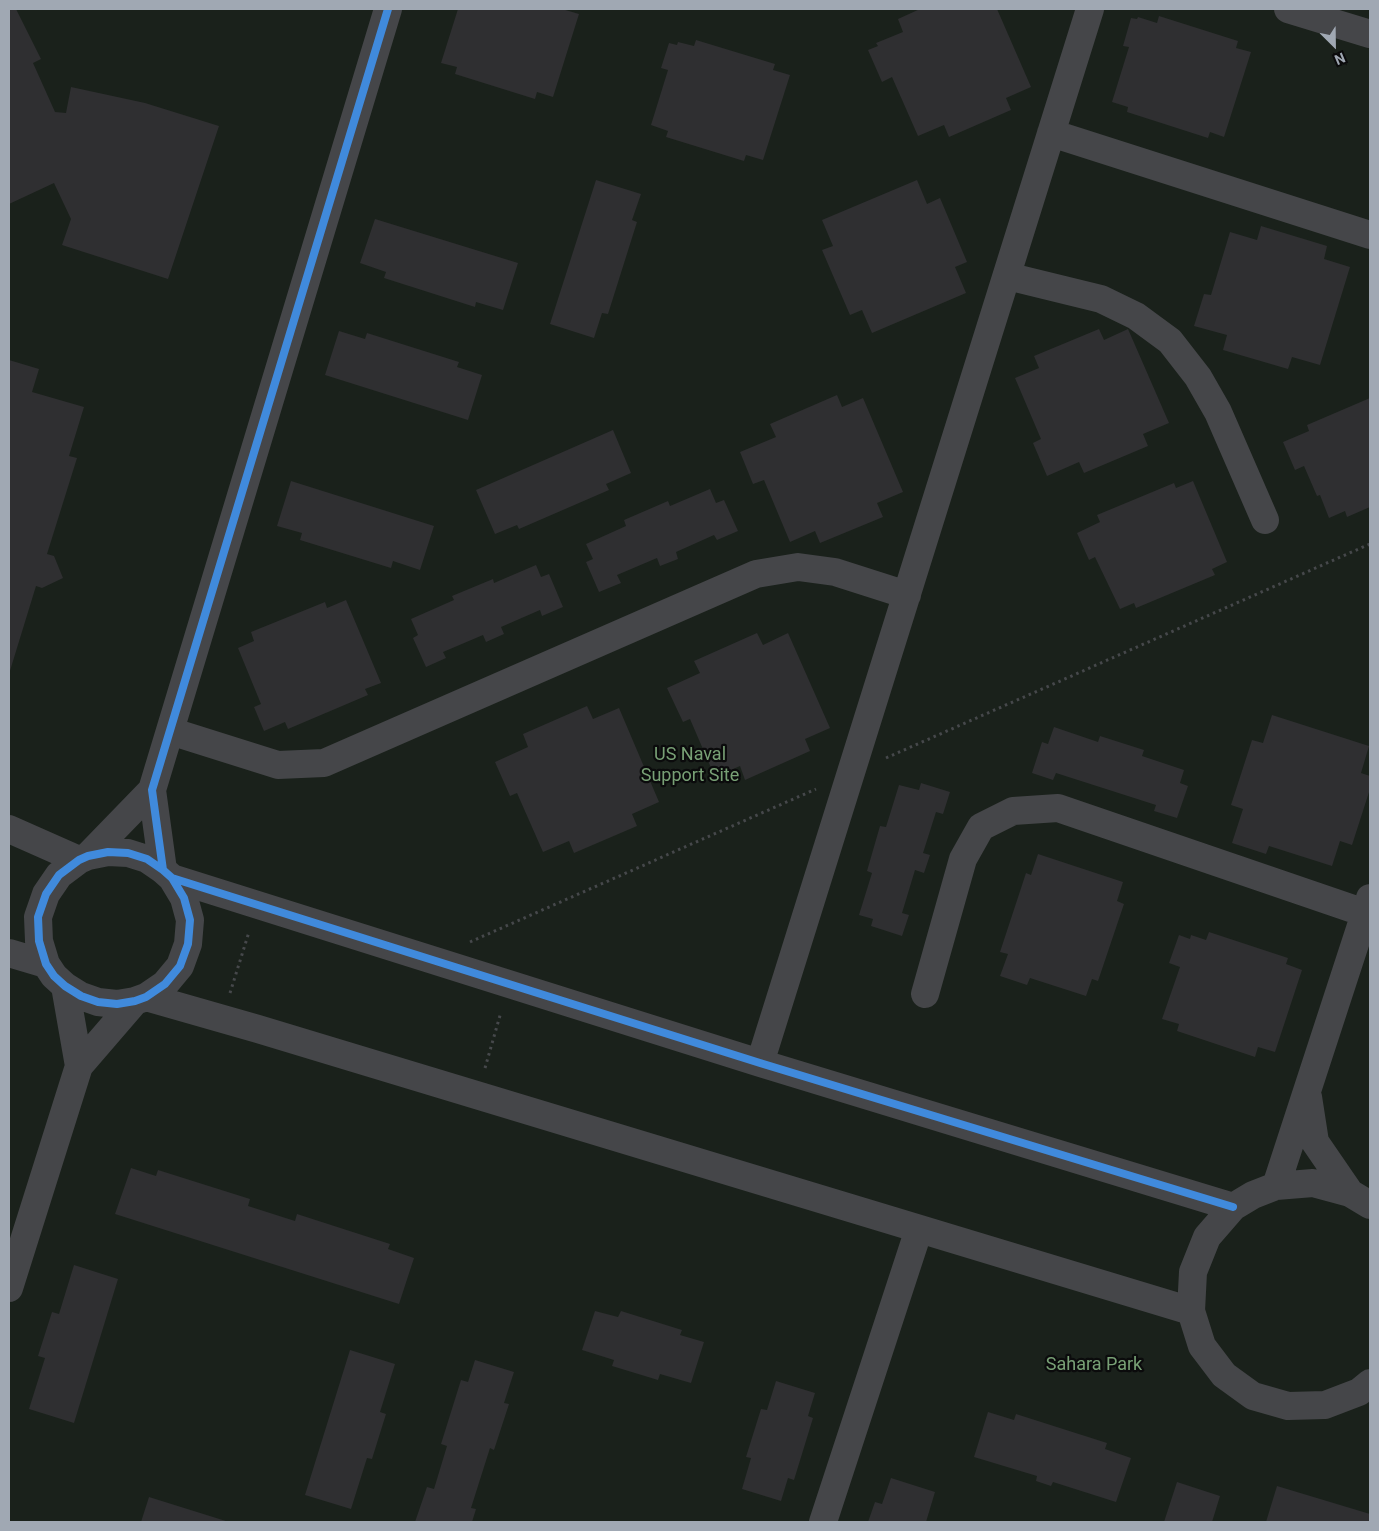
<!DOCTYPE html>
<html>
<head>
<meta charset="utf-8">
<style>
  body { margin:0 }
  #map { position:relative; width:1379px; height:1531px; overflow:hidden; background:#101011; font-family:Roboto,sans-serif }
  canvas { display:block }
  .frame { position:absolute; inset:0; border:10px solid #a0a8b3; pointer-events:none }
  .north { position:absolute; left:1309px; top:20px; width:50px; height:50px; -webkit-text-stroke:4px #0b0b0c; paint-order:stroke; rotate:157deg; font-size:14px; font-weight:700; line-height:20px; text-align:center; color:#a0a8b3 }
  .north::after { content:''; display:block; margin:auto; width:18px; height:22px; background:#a0a8b3; clip-path:polygon(50% 0,100% 100%,50% 72%,0 100%) }
</style>
</head>
<body>
<div id="map">
<canvas width="1379" height="1531"></canvas>
<div class="frame"></div>
<div class="north">N</div>
</div>
<script>
const context = document.querySelector('canvas').getContext('2d');
context.lineJoin = 'round';
function fillPath(path, color) {
  context.fillStyle = color;
  context.fill(path, 'evenodd');
}
function toPath(rows) {
  const path = new Path2D();
  for (const r of rows) {
    path.moveTo(r[0], r[1]);
    for (let i = 2; i < r.length; i += 2) path.lineTo(r[i], r[i + 1]);
  }
  return path;
}
function strokePath(path, color, width, dash) {
  context.strokeStyle = color;
  context.lineWidth = width;
  context.lineCap = dash ? 'butt' : 'round';
  context.setLineDash(dash || []);
  context.stroke(path);
}
function label(font, color, halo, rows, align = 'center') {
  context.font = font + ' Roboto,sans-serif';
  context.lineWidth = 4.5;
  context.setLineDash([]);
  context.textBaseline = 'middle';
  context.strokeStyle = halo;
  context.fillStyle = color;
  for (const [text, x, y, turn = 0] of rows) {
    context.save();
    context.translate(x, y);
    context.rotate((+turn || 0) * Math.PI / 180);
    context.textAlign = isNaN(turn) ? turn : align;
    if (halo) context.strokeText(text, 0, 0);
    context.fillText(text, 0, 0);
    context.restore();
  }
}
const green = toPath([
  [9,9,1370,9,1370,1522,9,1522]
]);
const building = toPath([
  [9,9,16,9,41,59,33,63,55,112,66,113,71,87,145,103,219,126,168,279,62,245,71,219,54,183,9,204],
  [458,9,562,9,579,14,553,97,537,92,535,99,455,74,457,67,441,63],
  [920,9,997,9,1031,87,1006,98,1011,110,949,137,944,125,918,136,892,77,882,82,868,50,878,46,876,43,903,32,898,19],
  [1159,16,1238,41,1236,48,1251,52,1224,137,1210,132,1208,138,1127,112,1128,107,1112,102,1129,47,1123,46,1131,18,1137,19,1138,17,1157,23],
  [696,40,775,64,773,70,790,75,763,160,746,155,744,161,666,137,668,131,651,125,668,70,661,68,669,43,677,45,678,42,694,46],
  [596,180,641,194,632,220,637,222,608,314,602,313,594,338,550,324],
  [917,180,927,204,940,198,967,262,955,267,966,293,872,333,862,310,850,315,822,250,833,246,822,220],
  [375,219,518,263,503,310,476,302,475,307,384,278,386,272,360,263],
  [1261,226,1327,246,1324,259,1350,267,1320,365,1292,357,1288,369,1223,350,1227,335,1194,326,1204,294,1211,295,1230,232,1257,240],
  [1099,329,1104,340,1128,329,1169,423,1143,434,1148,446,1084,473,1079,462,1047,476,1033,443,1041,439,1015,378,1039,368,1034,356],
  [339,331,365,339,367,333,459,362,457,367,482,375,468,420,325,375],
  [9,360,39,369,32,392,84,407,69,456,77,458,47,554,54,556,63,578,42,588,36,586,9,674],
  [837,395,842,407,863,398,903,492,877,503,883,517,820,543,815,531,790,542,764,480,753,484,740,452,776,437,770,424],
  [1370,398,1370,507,1347,517,1345,511,1329,518,1320,495,1317,496,1304,466,1295,470,1283,442,1309,431,1307,425],
  [613,430,631,473,606,484,609,490,519,529,517,525,495,534,476,490],
  [291,481,434,526,420,570,393,561,391,568,300,540,302,533,277,526],
  [1193,481,1227,562,1212,569,1215,575,1136,608,1134,603,1120,609,1095,557,1089,560,1077,533,1100,522,1097,515,1174,483,1176,488],
  [710,489,716,503,724,500,738,531,717,540,714,535,676,552,678,559,660,566,657,558,617,575,621,583,599,592,586,562,593,559,586,544,626,526,624,520,668,501,670,506],
  [536,565,541,577,549,574,563,607,542,616,540,610,501,627,504,634,486,642,483,635,443,652,446,658,426,667,413,638,418,635,411,619,454,600,452,596,493,579,494,583],
  [346,600,381,683,365,689,368,695,288,729,285,722,264,731,254,707,261,704,238,648,254,641,251,632,325,602,327,608],
  [757,633,763,645,788,633,830,728,805,739,810,751,745,780,740,766,715,777,690,719,683,722,667,688,700,673,694,661],
  [587,706,593,719,619,708,659,802,632,814,637,826,574,853,569,841,543,852,517,793,510,796,495,762,528,747,523,734],
  [1272,715,1369,746,1361,773,1370,776,1370,789,1352,845,1340,841,1332,866,1269,846,1266,854,1232,843,1243,809,1231,805,1252,740,1263,743],
  [1054,727,1098,742,1100,736,1144,750,1142,756,1184,770,1180,783,1188,786,1177,818,1154,811,1156,805,1056,773,1053,780,1032,773,1042,742,1048,744],
  [921,783,950,792,943,814,936,812,923,853,930,855,924,873,915,870,902,913,909,915,902,936,871,926,873,919,859,915,872,873,867,871,880,826,886,827,899,785,919,790],
  [1038,854,1123,882,1117,901,1124,904,1098,981,1092,979,1086,996,1030,978,1027,985,1000,976,1008,954,1000,952,1026,873,1031,875],
  [1209,932,1288,958,1286,964,1302,970,1275,1052,1258,1047,1255,1057,1177,1031,1179,1024,1162,1019,1180,967,1169,963,1179,935,1190,939,1191,935,1206,940],
  [131,1168,156,1176,158,1170,250,1199,248,1206,295,1221,297,1214,390,1244,388,1249,414,1258,399,1304,115,1214],
  [74,1265,118,1279,74,1423,29,1409,45,1358,38,1356,52,1312,59,1314],
  [595,1311,618,1317,621,1311,682,1330,680,1335,704,1342,691,1383,660,1374,658,1380,612,1366,614,1360,582,1350],
  [350,1350,395,1364,380,1412,386,1414,372,1459,367,1458,351,1509,305,1495],
  [475,1360,514,1372,504,1403,509,1404,494,1450,490,1448,471,1508,476,1509,472,1522,415,1522,427,1487,434,1489,447,1446,441,1444,461,1380,468,1382],
  [776,1381,815,1393,808,1416,813,1418,794,1480,788,1478,781,1501,742,1489,751,1458,746,1457,761,1409,767,1410],
  [988,1412,1014,1420,1016,1414,1107,1443,1105,1449,1131,1458,1116,1502,1053,1482,1051,1486,1036,1481,1037,1476,974,1457],
  [891,1478,935,1492,926,1522,868,1522,875,1502,882,1504],
  [1177,1482,1220,1496,1212,1522,1164,1522],
  [1277,1486,1370,1514,1370,1522,1266,1522],
  [149,1497,229,1522,141,1522]
]);
const path = toPath([
  [886,758,1370,544],
  [470,942,816,789],
  [230,993,249,932],
  [485,1068,501,1012]
]);
const street = toPath([
  [1288,9,1370,34],
  [1051,133,1370,235],
  [1007,276,1101,299,1136,316,1170,341,1198,377,1218,412,1265,520],
  [170,731,278,765,324,763,756,574,798,567,835,572,907,595],
  [9,829,79,860],
  [88,856,152,790],
  [163,870,147,859,128,853,108,852,88,856,79,860,59,875,46,894,38,917,39,941,46,964,54,976,65,986,81,996,98,1002,117,1004,135,1001,146,997,165,984,180,966,188,944,190,920,184,898,172,878,163,870,152,790,388,9],
  [172,878,760,1063,1233,1207],
  [9,953,46,964],
  [65,986,79,1066],
  [925,994,963,859,981,827,1013,811,1058,808,1365,913],
  [146,997,258,1029,1191,1311],
  [760,1063,1090,9],
  [1308,1097,1315,1142,1350,1193],
  [1276,1186,1370,898],
  [1370,1205,1350,1193,1313,1183,1276,1186,1253,1195,1233,1207,1207,1237,1193,1272,1191,1311,1202,1346,1224,1375,1253,1396,1288,1406,1325,1405,1359,1392,1370,1383],
  [9,1288,79,1066,135,1001],
  [823,1522,919,1229]
]);
const cycleway = toPath([
  [163,870,147,859,128,853,108,852,88,856,79,860,59,875,46,894,38,917,39,941,46,964,54,976,65,986,81,996,98,1002,117,1004,135,1001,146,997,165,984,180,966,188,944,190,920,184,898,172,878,163,870,152,790,388,9],
  [172,878,760,1063,1233,1207]
]);
const parkNames = [
  ["US Naval",690,755],
  ["Support Site",690,776],
  ["Sahara Park",1094,1365]
];
fillPath(green, '#1a211b');
fillPath(building, '#2f2f31');
strokePath(path, '#46484b', 3, [2.5, 4]);
strokePath(street, '#454649', 28);
strokePath(cycleway, '#408adc', 8);
label('18px', '#78a075', '#0b0b0c', parkNames);
</script>
</body>
</html>
